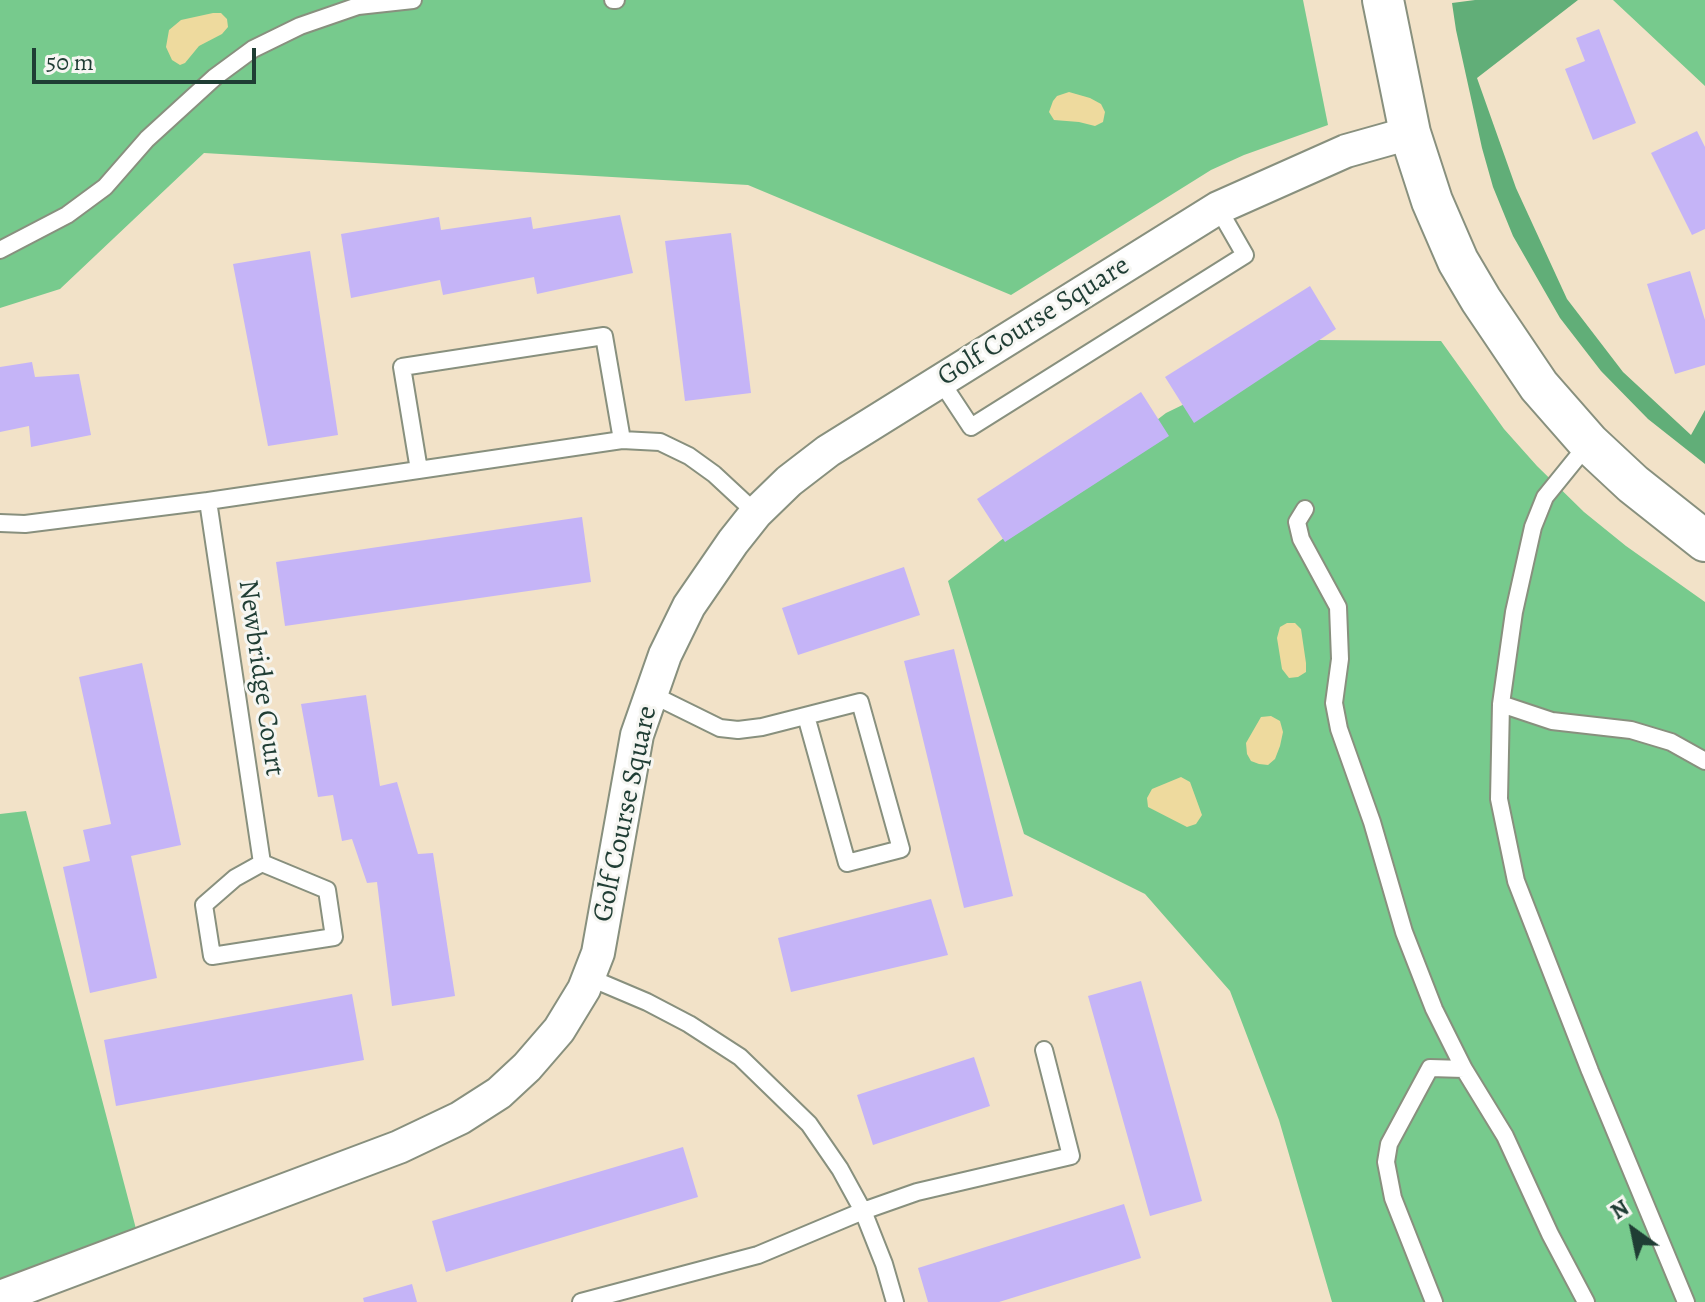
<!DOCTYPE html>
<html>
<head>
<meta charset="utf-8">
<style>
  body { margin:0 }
  #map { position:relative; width:1705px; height:1302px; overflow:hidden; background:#f2e2c8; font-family:Alegreya,serif }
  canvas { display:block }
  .north { position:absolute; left:1593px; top:1190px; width:80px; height:80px; -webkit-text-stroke:6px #f6f6f2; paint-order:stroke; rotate:327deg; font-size:22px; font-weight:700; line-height:32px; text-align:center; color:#1f3d34 }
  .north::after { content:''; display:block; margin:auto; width:28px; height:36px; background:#1f3d34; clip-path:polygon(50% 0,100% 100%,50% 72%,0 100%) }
  .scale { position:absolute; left:32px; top:48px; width:224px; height:36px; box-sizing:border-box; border:4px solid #1f3d34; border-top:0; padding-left:10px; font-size:24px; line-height:28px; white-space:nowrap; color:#1f3d34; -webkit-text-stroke:6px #f6f6f2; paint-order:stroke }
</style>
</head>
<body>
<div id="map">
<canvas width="1705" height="1302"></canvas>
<div class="north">N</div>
<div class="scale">50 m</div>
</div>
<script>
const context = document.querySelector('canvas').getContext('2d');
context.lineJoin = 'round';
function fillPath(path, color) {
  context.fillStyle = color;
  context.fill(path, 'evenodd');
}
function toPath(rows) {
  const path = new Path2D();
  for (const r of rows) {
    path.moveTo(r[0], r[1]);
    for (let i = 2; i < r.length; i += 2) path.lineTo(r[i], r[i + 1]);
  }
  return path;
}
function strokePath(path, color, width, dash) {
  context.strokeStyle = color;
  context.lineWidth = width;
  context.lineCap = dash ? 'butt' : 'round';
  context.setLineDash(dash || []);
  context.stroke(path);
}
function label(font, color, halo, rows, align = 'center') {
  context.font = font + ' Alegreya,serif';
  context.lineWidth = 6;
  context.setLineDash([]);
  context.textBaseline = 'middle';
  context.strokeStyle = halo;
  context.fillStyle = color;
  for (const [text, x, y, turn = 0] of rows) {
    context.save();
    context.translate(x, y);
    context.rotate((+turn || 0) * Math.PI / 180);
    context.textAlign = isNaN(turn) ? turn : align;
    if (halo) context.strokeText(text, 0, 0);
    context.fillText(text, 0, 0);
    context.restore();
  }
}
const green = toPath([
  [0,0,1303,0,1328,125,1244,155,1211,170,1011,295,748,185,204,153,60,289,0,308],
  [1613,0,1705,0,1705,86],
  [1316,340,1441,341,1504,429,1537,466,1584,512,1626,546,1705,602,1705,1302,1332,1302,1279,1120,1230,991,1145,894,1024,834,948,581,1166,413],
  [26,811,140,1244,0,1297,0,814]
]);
const forest = toPath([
  [1475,0,1578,0,1477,78,1516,188,1567,299,1623,372,1691,435,1705,410,1705,464,1648,419,1601,371,1560,318,1513,236,1493,187,1482,148,1456,30,1452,3]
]);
const sand = toPath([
  [213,13,221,13,227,19,228,27,222,34,199,46,185,63,180,65,172,60,166,47,169,30,181,20],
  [1069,92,1090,98,1101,104,1105,112,1103,122,1095,126,1079,122,1054,120,1049,112,1053,101,1057,96],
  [1287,623,1295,623,1301,629,1306,663,1306,672,1298,677,1289,678,1282,669,1277,638,1280,627],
  [1271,716,1280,721,1283,732,1280,746,1275,759,1268,765,1259,764,1251,761,1247,754,1246,743,1261,717],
  [1181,777,1190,782,1202,815,1196,824,1187,827,1148,807,1147,798,1152,789]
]);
const building = toPath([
  [1599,29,1636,123,1593,140,1565,69,1585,61,1576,38],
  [1697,131,1705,147,1705,229,1692,235,1651,153],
  [620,215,633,273,537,294,534,277,443,295,440,280,351,298,341,234,439,217,441,230,531,217,533,229],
  [731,233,751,393,685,401,665,241],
  [310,251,338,435,268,446,233,264],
  [1690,271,1705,320,1705,365,1675,374,1647,284],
  [1310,286,1336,329,1194,423,1165,377],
  [32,362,35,377,79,374,91,435,31,447,29,426,0,432,0,367],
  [1141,392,1169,436,1005,542,977,499],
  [582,517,591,582,285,626,276,562],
  [904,567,920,615,798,655,782,608],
  [954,649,1013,896,964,908,904,661],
  [142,663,181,845,131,856,157,978,90,993,63,867,90,861,83,830,111,824,79,677],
  [366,695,380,786,397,782,418,854,433,853,455,996,392,1006,377,882,367,883,352,839,342,841,333,795,318,797,301,704],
  [931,899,948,955,791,992,778,938],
  [1141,981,1202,1201,1150,1216,1088,996],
  [352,994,364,1060,116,1106,104,1040],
  [974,1057,990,1106,873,1145,857,1095],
  [683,1147,698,1197,446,1272,432,1221],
  [1124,1204,1141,1258,999,1302,928,1302,918,1268],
  [412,1284,417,1302,364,1302,363,1298]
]);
const service = toPath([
  [613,0,616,0],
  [0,250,67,215,105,187,147,139,215,77,253,49,300,26,358,6,413,0],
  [940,380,971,427,1245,255,1218,208],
  [1588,444,1545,497,1533,527,1514,612,1501,704,1499,799,1516,881,1590,1071,1686,1302],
  [419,470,402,367,604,336,622,440],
  [208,501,262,863,235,878,204,905,212,956,334,937,327,890,262,863],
  [1305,509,1297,522,1301,539,1338,607,1340,659,1334,703,1339,729,1372,822,1404,932,1434,1009,1464,1069,1505,1136,1550,1234,1586,1302],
  [0,523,25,524,208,501,622,440,660,442,689,456,714,474,756,513],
  [651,694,720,728,738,730,762,727,860,702,901,849,847,863,806,716],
  [1501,704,1552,721,1631,730,1671,742,1705,761],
  [588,977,647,1002,689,1024,740,1057,809,1124,840,1169,863,1211,884,1264,895,1302],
  [581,1302,758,1255,863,1211,917,1192,1071,1156,1044,1050],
  [1434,1302,1393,1198,1386,1162,1389,1144,1430,1068,1464,1069]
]);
const minor = toPath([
  [0,1297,399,1147,460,1118,499,1093,527,1067,559,1030,584,989,598,953,637,735,665,655,689,606,733,542,756,513,789,481,828,451,1218,208,1346,151,1410,133]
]);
const tertiary = toPath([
  [1383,0,1410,133,1432,201,1458,261,1481,300,1539,386,1589,443,1633,484,1705,541]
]);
const streetNames = [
  ["Golf Course Square",1034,322,-32],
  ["Newbridge Court",260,678,82],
  ["Golf Course Square",626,814,-78]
];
fillPath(green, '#77ca8d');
fillPath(forest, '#61ae78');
fillPath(sand, '#eeda9e');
fillPath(building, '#c5b4f7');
strokePath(service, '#88907e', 20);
strokePath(minor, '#88907e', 36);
strokePath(tertiary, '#88907e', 44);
strokePath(service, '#fff', 16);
strokePath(minor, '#fff', 32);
strokePath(tertiary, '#fff', 40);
label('28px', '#1f3d34', '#f6f6f2', streetNames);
</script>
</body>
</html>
